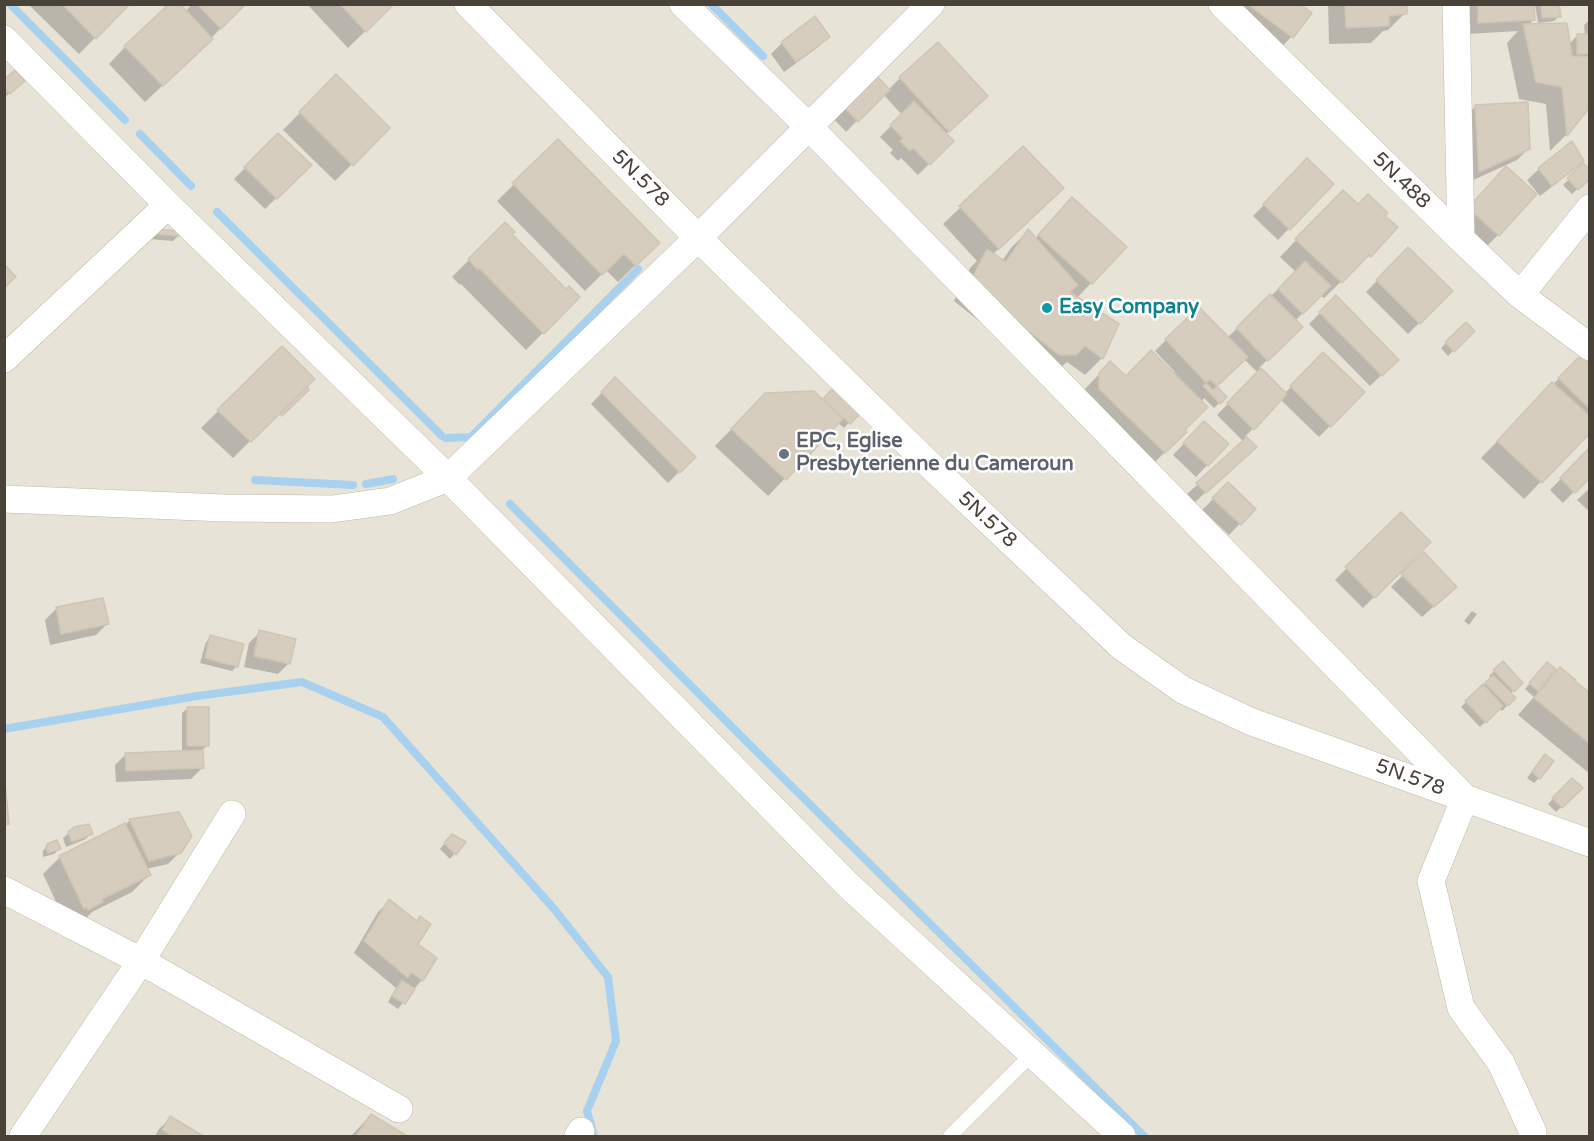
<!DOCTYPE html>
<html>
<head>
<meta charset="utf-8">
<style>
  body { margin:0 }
  #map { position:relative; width:1594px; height:1141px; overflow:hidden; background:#f4f1e9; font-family:"Varela Round",sans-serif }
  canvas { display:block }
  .frame { position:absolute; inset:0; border:6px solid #484238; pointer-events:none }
</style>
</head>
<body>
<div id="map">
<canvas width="1594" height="1141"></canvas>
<div class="frame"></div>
</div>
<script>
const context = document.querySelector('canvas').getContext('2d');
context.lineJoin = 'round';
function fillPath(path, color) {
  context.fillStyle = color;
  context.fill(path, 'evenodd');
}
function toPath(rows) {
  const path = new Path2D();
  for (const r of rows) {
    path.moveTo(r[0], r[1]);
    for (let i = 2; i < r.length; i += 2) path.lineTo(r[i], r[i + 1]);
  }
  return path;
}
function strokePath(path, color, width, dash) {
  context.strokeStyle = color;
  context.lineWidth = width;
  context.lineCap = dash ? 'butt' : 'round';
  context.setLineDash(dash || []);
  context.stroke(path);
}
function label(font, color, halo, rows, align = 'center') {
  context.font = font + ' "Varela Round",sans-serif';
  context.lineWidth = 5;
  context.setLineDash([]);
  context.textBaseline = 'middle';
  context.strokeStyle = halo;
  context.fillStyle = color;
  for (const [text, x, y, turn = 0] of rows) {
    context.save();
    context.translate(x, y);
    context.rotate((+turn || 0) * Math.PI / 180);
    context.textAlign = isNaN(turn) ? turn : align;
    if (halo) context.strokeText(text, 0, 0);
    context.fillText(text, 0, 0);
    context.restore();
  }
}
const residential = toPath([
  [5,5,1589,5,1589,1136,5,1136]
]);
const shadow = toPath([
  [28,4,128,4,79,54],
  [192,4,244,4,194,56,145,102,109,64,125,47,185,12],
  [307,4,393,4,348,48],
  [1239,4,1298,4,1310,13,1291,37,1275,54],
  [1328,4,1405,4,1405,13,1388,30,1383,31,1371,43,1329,44],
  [1468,4,1533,4,1533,20,1528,26,1569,44,1577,36,1585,35,1584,25,1590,20,1590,105,1566,135,1550,151,1546,104,1519,99,1507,43,1518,31,1468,34],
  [1535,4,1590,4,1590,6,1558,5,1559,16,1554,21,1538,23],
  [828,37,817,48,784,72,771,54,782,43],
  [336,76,388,128,335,181,283,130],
  [875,76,888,90,900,78,969,113,945,135,952,141,918,175,901,158,898,161,890,153,893,150,880,137,902,115,883,94,846,132,833,118],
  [4,81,23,81,4,98],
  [1475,107,1529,148,1517,160,1469,182,1464,118],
  [278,135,310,165,265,209,234,179],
  [558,141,658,243,618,282,606,270,585,291,497,201],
  [1023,148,1045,205,992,255,1002,261,1011,248,1028,231,1035,239,1056,216,1091,283,1077,298,1102,358,1085,375,1067,362,1057,371,1042,371,954,301,970,268,977,261,943,224],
  [1307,161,1332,184,1278,240,1253,216],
  [1582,161,1571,172,1540,196,1527,180,1539,169],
  [1583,165,1590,177,1572,194,1563,185],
  [1506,168,1498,235,1487,246,1458,220],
  [1357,206,1383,216,1395,227,1353,272,1352,271,1324,298,1320,295,1295,321,1301,327,1259,368,1285,393,1323,354,1363,392,1319,437,1280,399,1245,437,1255,447,1194,503,1186,495,1244,442,1217,415,1258,373,1244,359,1216,386,1225,397,1214,408,1204,398,1183,430,1185,432,1148,469,1082,392,1110,363,1126,378,1173,374,1175,372,1155,351,1166,340,1227,338,1296,272,1280,257,1326,209],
  [505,224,509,234,566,291,578,297,526,350,461,284,460,285,452,277],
  [154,231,178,236,173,241,149,239],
  [1408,249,1451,291,1408,334,1366,292],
  [1336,297,1397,360,1370,386,1309,324],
  [1466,324,1473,331,1448,356,1441,348],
  [282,348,307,390,304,392,302,390,233,458,201,428],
  [1581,357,1590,366,1590,431,1524,499,1481,458,1536,401],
  [615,379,694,457,668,483,591,404],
  [831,392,858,413,844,428,838,423,768,496,715,446,749,411,822,401],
  [1193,434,1227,444,1196,477,1173,455],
  [1590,449,1590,475,1563,503,1550,490],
  [1228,484,1254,509,1229,535,1202,510],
  [1590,488,1590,512,1577,500],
  [1401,514,1429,542,1363,608,1335,580],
  [1424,554,1443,598,1422,617,1391,587],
  [102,599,107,624,96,635,50,645,45,620,56,609],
  [1472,611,1477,614,1469,625,1464,621],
  [260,632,289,663,278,674,244,667,249,643],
  [211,637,237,666,232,671,200,663,206,642],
  [1503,663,1521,683,1510,694,1514,698,1502,711,1499,708,1480,727,1461,707,1491,678,1489,676],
  [1542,669,1548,680,1560,669,1590,695,1590,774,1518,715,1534,697,1525,689],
  [188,708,208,745,201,751,202,768,191,779,116,782,115,765,126,754,182,752,182,713],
  [1540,761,1539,778,1534,783,1527,778],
  [1572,780,1580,788,1556,812,1548,804],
  [130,820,180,852,168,864,146,869,149,875,132,892,92,912,85,919,67,925,43,874,60,857,126,824],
  [69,833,91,833,86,839,66,847,63,838],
  [447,841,464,842,450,859,440,849],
  [48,845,59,849,54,854,43,857,43,851],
  [389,901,416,922,420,918,416,944,422,980,413,990,398,1009,388,1002,396,988,354,953,378,912],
  [371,1115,404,1136,351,1136],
  [170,1118,200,1136,155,1136,159,1129]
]);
const stream = toPath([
  [10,4,125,120],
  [711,4,763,56],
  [140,134,191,186],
  [217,212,442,436],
  [446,438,471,437,638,269],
  [255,480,353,485],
  [366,484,393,479],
  [510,504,743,738,1144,1136],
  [4,729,197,696,302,682,383,717,555,910,608,977,616,1041,587,1111,594,1136]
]);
const building = toPath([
  [62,4,130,4,96,39,62,4],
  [169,4,180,4,213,39,163,86,124,46,169,4],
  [197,4,246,4,221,29,197,4],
  [340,4,394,4,366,32,340,4],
  [1247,4,1300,4,1312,13,1293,38,1247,4],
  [1345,4,1407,4,1407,14,1389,16,1389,26,1346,28,1345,4],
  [1478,4,1534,4,1535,20,1478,23,1478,4],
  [1541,4,1559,4,1561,17,1542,18,1541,4],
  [815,16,830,37,796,62,781,42,815,16],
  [1567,23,1572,56,1590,57,1590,107,1567,136,1562,87,1536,82,1523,24,1567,23],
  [1577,34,1590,34,1590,54,1577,54,1577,34],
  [938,42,988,96,949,132,899,77,938,42],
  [15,70,25,81,10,94,7,91,4,94,4,79,15,70],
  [336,74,390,128,353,166,299,112,336,74],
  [875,74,890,90,858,122,843,106,875,74],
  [914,101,954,141,930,165,913,148,910,151,900,141,903,138,890,125,914,101],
  [1528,102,1530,149,1479,172,1475,105,1528,102],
  [278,133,312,165,277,199,244,167,278,133],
  [558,139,660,243,636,266,624,254,602,275,512,183,558,139],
  [1572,141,1584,161,1552,186,1538,168,1572,141],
  [1023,146,1064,188,999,249,959,206,1023,146],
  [1307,158,1334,184,1290,230,1263,204,1307,158],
  [1583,163,1590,169,1590,179,1578,190,1567,178,1583,163],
  [1506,166,1537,194,1499,236,1468,208,1506,166],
  [1343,190,1358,204,1368,194,1388,213,1385,216,1398,227,1371,257,1369,255,1342,283,1295,239,1343,190],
  [1072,197,1127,247,1092,284,1038,235,1072,197],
  [505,222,515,232,512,234,566,289,569,286,580,297,544,334,479,268,478,270,468,259,505,222],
  [153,229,180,231,179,236,153,234,153,229],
  [1028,229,1078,285,1070,292,1119,324,1103,359,1085,346,1076,355,1059,355,969,284,987,249,1006,262,1028,229],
  [1408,247,1453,291,1420,324,1376,280,1408,247],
  [1305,261,1331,286,1303,314,1278,289,1305,261],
  [4,264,16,277,4,288,4,264],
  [1270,294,1303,327,1268,361,1236,328,1270,294],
  [1336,295,1399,360,1382,376,1319,312,1336,295],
  [1199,307,1248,357,1213,390,1165,339,1199,307],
  [1466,322,1475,331,1454,352,1445,342,1466,322],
  [282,346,315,379,251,442,217,410,282,346],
  [1151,350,1208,407,1185,430,1187,432,1165,453,1099,389,1099,373,1110,361,1126,376,1151,350],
  [1323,352,1365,392,1331,427,1290,386,1323,352],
  [1581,355,1590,364,1590,409,1558,378,1581,355],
  [1261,368,1287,394,1254,430,1227,403,1261,368],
  [615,377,696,457,680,473,601,392,615,377],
  [1210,379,1227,397,1220,404,1203,386,1210,379],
  [1552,382,1590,416,1590,433,1542,483,1497,441,1552,382],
  [307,387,309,390,282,416,280,414,307,387],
  [835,389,861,413,850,424,823,399,831,390,833,391,835,389],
  [814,391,843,419,786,480,731,429,765,393,814,391],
  [1204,421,1229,444,1208,466,1183,443,1204,421],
  [1247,437,1257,447,1206,493,1196,483,1247,437],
  [1590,447,1590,478,1575,493,1560,478,1590,447],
  [1228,482,1256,509,1241,525,1212,498,1228,482],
  [1401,512,1431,542,1375,598,1345,567,1401,512],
  [1424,552,1457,587,1434,607,1401,574,1424,552],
  [103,598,109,624,61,634,56,607,103,598],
  [259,630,296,639,290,664,254,656,259,630],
  [210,635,244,644,238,667,205,658,210,635],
  [1503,661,1523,683,1514,692,1493,670,1503,661],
  [1547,662,1556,669,1538,691,1529,683,1547,662],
  [1560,667,1576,680,1575,681,1590,693,1590,744,1534,698,1560,667],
  [1493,675,1516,698,1508,706,1485,683,1493,675],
  [1483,684,1503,706,1486,723,1465,701,1483,684],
  [187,707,209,707,209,746,187,746,187,707],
  [203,750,204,768,126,771,125,753,203,750],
  [1545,754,1554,761,1540,779,1532,772,1545,754],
  [4,773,9,824,4,825,4,773],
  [1572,778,1583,788,1562,808,1552,798,1572,778],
  [179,812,192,836,181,853,149,861,129,819,179,812],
  [125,823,151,875,102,899,103,902,88,910,87,907,84,909,59,856,125,823],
  [89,824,93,834,72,842,68,832,74,827,89,824],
  [452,834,466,842,456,855,444,843,452,834],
  [57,840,61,849,48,853,46,848,47,844,57,840],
  [389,899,417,921,420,916,431,924,418,944,437,958,423,981,411,972,408,978,364,941,389,899],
  [402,980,415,989,405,1004,392,996,402,980],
  [371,1114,407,1136,356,1136,371,1114],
  [170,1116,203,1136,172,1136,162,1130,170,1116]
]);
const service = toPath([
  [950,1136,1032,1054]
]);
const minor = toPath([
  [468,4,698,238,934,469,1122,647,1183,690,1252,722,1590,843],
  [683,4,809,127,1465,798,1431,881,1461,1008,1501,1063,1533,1132,1532,1136],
  [1222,4,1461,239,1520,295,1590,347],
  [1456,4,1461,239],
  [4,39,168,205,448,478,849,886,1122,1136],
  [1520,295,1590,208],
  [4,359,168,205],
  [4,499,224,508,332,509,390,501,448,478,698,238,931,4],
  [4,890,141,961,399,1109],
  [23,1136,141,961,232,814],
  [578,1136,581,1131]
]);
const markers = [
  [1047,308,6,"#0f9aa8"],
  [784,454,6,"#6b7280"]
];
const streetNames = [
  ["5N.578",640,179,45],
  ["5N.488",1401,181,44],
  ["5N.578",987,520,43],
  ["5N.578",1410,778,20]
];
const cultureNames = [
  ["Easy Company",1059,308]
];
const worshipNames = [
  ["EPC, Eglise",796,442],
  ["Presbyterienne du Cameroun",796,465]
];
fillPath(residential, '#e8e3d7');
fillPath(shadow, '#0003');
strokePath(stream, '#a7d1ef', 8);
fillPath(building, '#d6cdbf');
strokePath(building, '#d0c5b2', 1.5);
strokePath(service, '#c0b9ac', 15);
strokePath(minor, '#c0b9ac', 28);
strokePath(service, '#fff', 14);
strokePath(minor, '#fff', 27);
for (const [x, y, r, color] of markers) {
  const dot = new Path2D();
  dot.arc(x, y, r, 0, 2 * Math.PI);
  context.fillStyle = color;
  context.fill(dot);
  strokePath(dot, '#fff', 2);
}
label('20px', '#484238', '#fff', streetNames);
label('bold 20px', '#0d838f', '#fff', cultureNames, 'left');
label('bold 20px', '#5b616d', '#fff', worshipNames, 'left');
</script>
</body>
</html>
